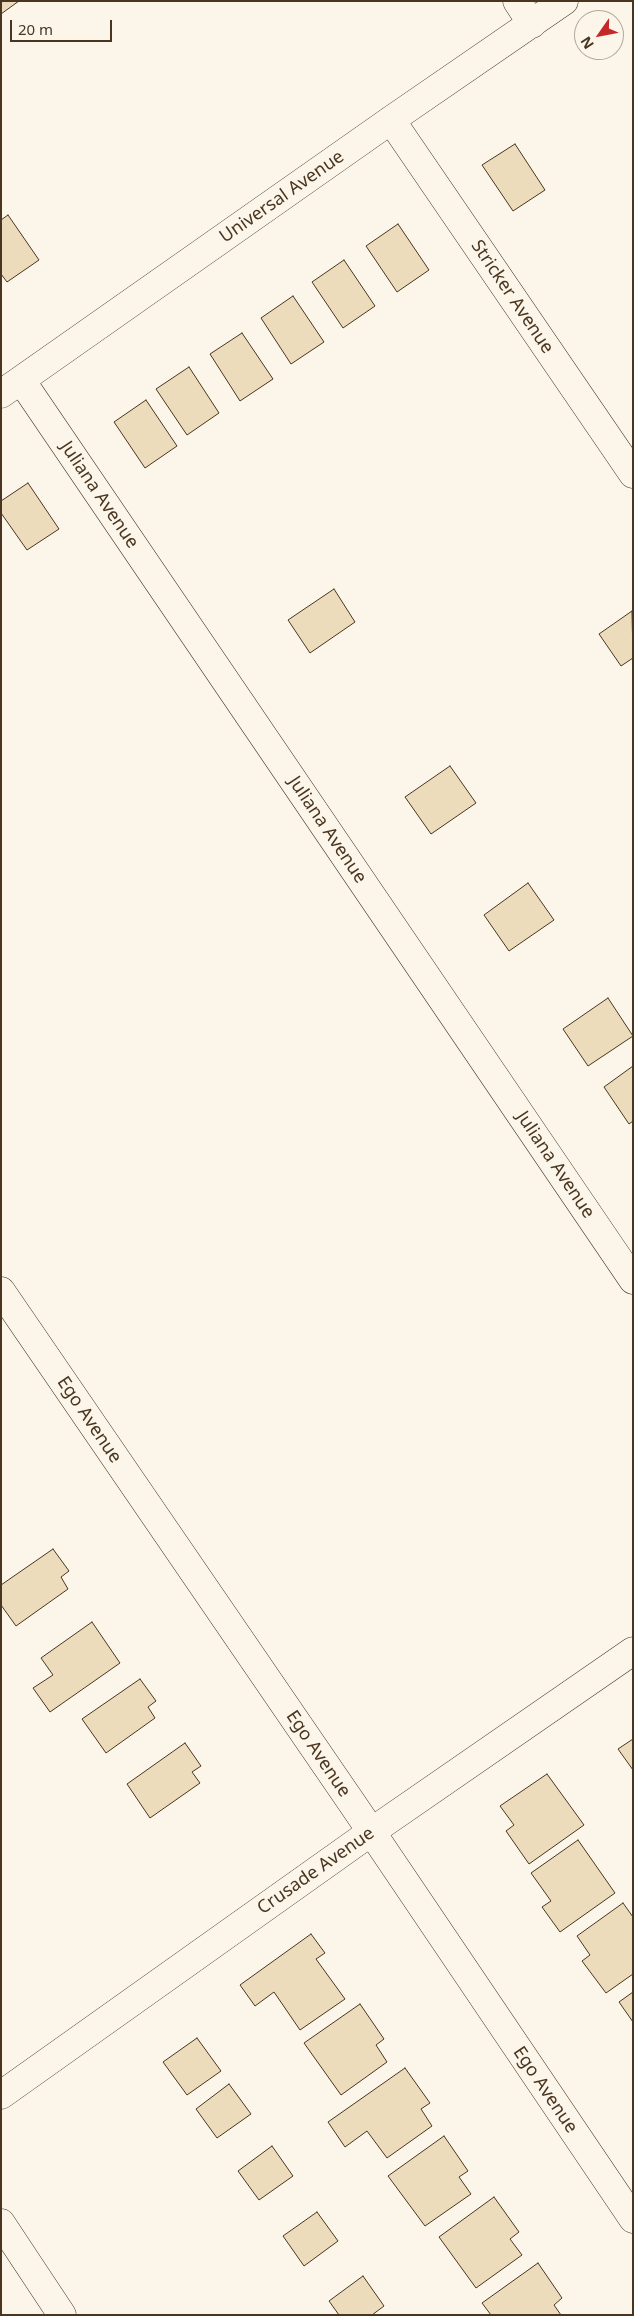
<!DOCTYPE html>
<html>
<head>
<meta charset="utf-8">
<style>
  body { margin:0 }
  #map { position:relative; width:634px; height:2316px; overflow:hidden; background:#fbf6e9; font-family:"Noto Sans",sans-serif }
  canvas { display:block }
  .frame { position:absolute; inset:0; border:2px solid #4a3520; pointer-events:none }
  .north { position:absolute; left:574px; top:10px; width:50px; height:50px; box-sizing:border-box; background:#fbf6e9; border:1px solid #b4a999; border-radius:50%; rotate:237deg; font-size:14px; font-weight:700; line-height:20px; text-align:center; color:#4a3520 }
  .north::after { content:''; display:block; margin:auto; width:18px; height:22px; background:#c62828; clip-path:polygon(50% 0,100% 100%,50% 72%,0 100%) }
  .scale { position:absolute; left:10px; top:20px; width:102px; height:22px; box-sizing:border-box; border:2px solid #4a3520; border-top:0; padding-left:6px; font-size:15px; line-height:18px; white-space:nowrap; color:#4a3520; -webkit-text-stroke:4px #fbf6e9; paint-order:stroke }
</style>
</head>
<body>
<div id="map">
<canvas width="634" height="2316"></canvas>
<div class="frame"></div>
<div class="north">N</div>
<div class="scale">20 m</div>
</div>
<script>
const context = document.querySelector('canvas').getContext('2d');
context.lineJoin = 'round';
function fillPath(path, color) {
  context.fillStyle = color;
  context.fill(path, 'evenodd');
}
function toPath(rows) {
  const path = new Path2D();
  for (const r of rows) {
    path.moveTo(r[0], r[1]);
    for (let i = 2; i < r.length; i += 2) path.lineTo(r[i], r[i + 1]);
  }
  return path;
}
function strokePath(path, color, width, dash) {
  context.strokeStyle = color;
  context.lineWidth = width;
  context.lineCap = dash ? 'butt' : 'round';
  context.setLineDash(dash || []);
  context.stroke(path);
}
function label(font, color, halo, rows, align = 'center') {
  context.font = font + ' "Noto Sans",sans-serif';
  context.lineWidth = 4;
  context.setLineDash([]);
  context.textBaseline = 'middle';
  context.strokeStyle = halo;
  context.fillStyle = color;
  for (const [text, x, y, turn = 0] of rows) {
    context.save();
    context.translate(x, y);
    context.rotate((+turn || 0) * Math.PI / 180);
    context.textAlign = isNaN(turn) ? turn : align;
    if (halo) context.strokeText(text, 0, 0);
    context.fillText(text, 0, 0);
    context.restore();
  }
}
const building = toPath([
  [1,1,19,1,1,14,1,1],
  [515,144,545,190,513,211,482,165,515,144],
  [8,215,39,260,7,282,1,274,1,220,8,215],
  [398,224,429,270,397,292,366,246,398,224],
  [344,260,375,306,343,328,312,282,344,260],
  [293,296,324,342,291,364,261,318,293,296],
  [242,333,273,379,240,401,210,354,242,333],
  [189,367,219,413,187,435,156,389,189,367],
  [146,400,177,446,145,468,114,422,146,400],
  [28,483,59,529,27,550,1,513,1,501,28,483],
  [334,589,355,622,310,653,288,620,334,589],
  [632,611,633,658,621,666,599,634,632,611],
  [450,766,476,803,431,834,405,797,450,766],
  [528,883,554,920,509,951,484,915,528,883],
  [608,998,633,1036,588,1066,563,1029,608,998],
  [633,1066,633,1121,629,1124,604,1087,633,1066],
  [53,1549,69,1571,61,1577,68,1589,16,1626,1,1605,1,1585,53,1549],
  [92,1622,120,1663,50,1712,33,1688,53,1675,41,1658,92,1622],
  [140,1679,156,1701,148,1707,155,1718,106,1753,82,1719,140,1679],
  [633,1739,633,1770,618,1749,633,1739],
  [185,1743,201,1766,192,1772,200,1783,150,1818,127,1784,185,1743],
  [547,1774,584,1825,529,1864,506,1831,514,1825,500,1806,547,1774],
  [578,1840,615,1893,560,1932,542,1907,551,1901,531,1873,578,1840],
  [623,1903,633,1917,633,1974,606,1993,582,1961,590,1955,577,1936,623,1903],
  [311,1934,325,1953,316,1959,345,1999,300,2030,274,1992,255,2006,240,1985,311,1934],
  [633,1992,633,2022,619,2002,633,1992],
  [360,2004,384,2039,376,2045,387,2062,341,2095,304,2043,360,2004],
  [197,2038,221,2071,187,2095,163,2062,197,2038],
  [405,2068,430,2103,421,2109,432,2126,387,2158,367,2131,345,2147,328,2122,405,2068],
  [229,2084,251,2114,217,2138,196,2109,229,2084],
  [444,2136,468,2171,459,2177,471,2194,425,2226,388,2176,444,2136],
  [272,2146,293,2176,259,2200,238,2171,272,2146],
  [494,2197,519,2232,510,2239,522,2255,476,2288,439,2237,494,2197],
  [317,2212,338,2241,304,2266,283,2236,317,2212],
  [538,2263,562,2298,554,2305,561,2315,491,2315,482,2303,538,2263],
  [363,2276,384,2306,372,2315,339,2315,329,2301,363,2276]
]);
const minor = toPath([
  [517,1,532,24],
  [391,120,633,474],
  [21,380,633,1280],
  [1,394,391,120,564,1],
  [1,1291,356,1809,633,2219],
  [1,2095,371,1832,633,1651],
  [1,2223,62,2315]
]);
const streetNames = [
  ["Universal Avenue",282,197,-35],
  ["Stricker Avenue",512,297,56],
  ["Juliana Avenue",99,495,56],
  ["Juliana Avenue",327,830,56],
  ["Juliana Avenue",555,1165,56],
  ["Ego Avenue",89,1420,56],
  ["Ego Avenue",318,1754,56],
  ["Crusade Avenue",316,1871,-35],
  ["Ego Avenue",545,2090,56]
];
fillPath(building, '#ecdcbc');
strokePath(building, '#4a3520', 1);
strokePath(minor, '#4a3520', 29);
strokePath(minor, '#fbf6e9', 28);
label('18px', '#4a3520', '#fbf6e9', streetNames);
</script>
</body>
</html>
